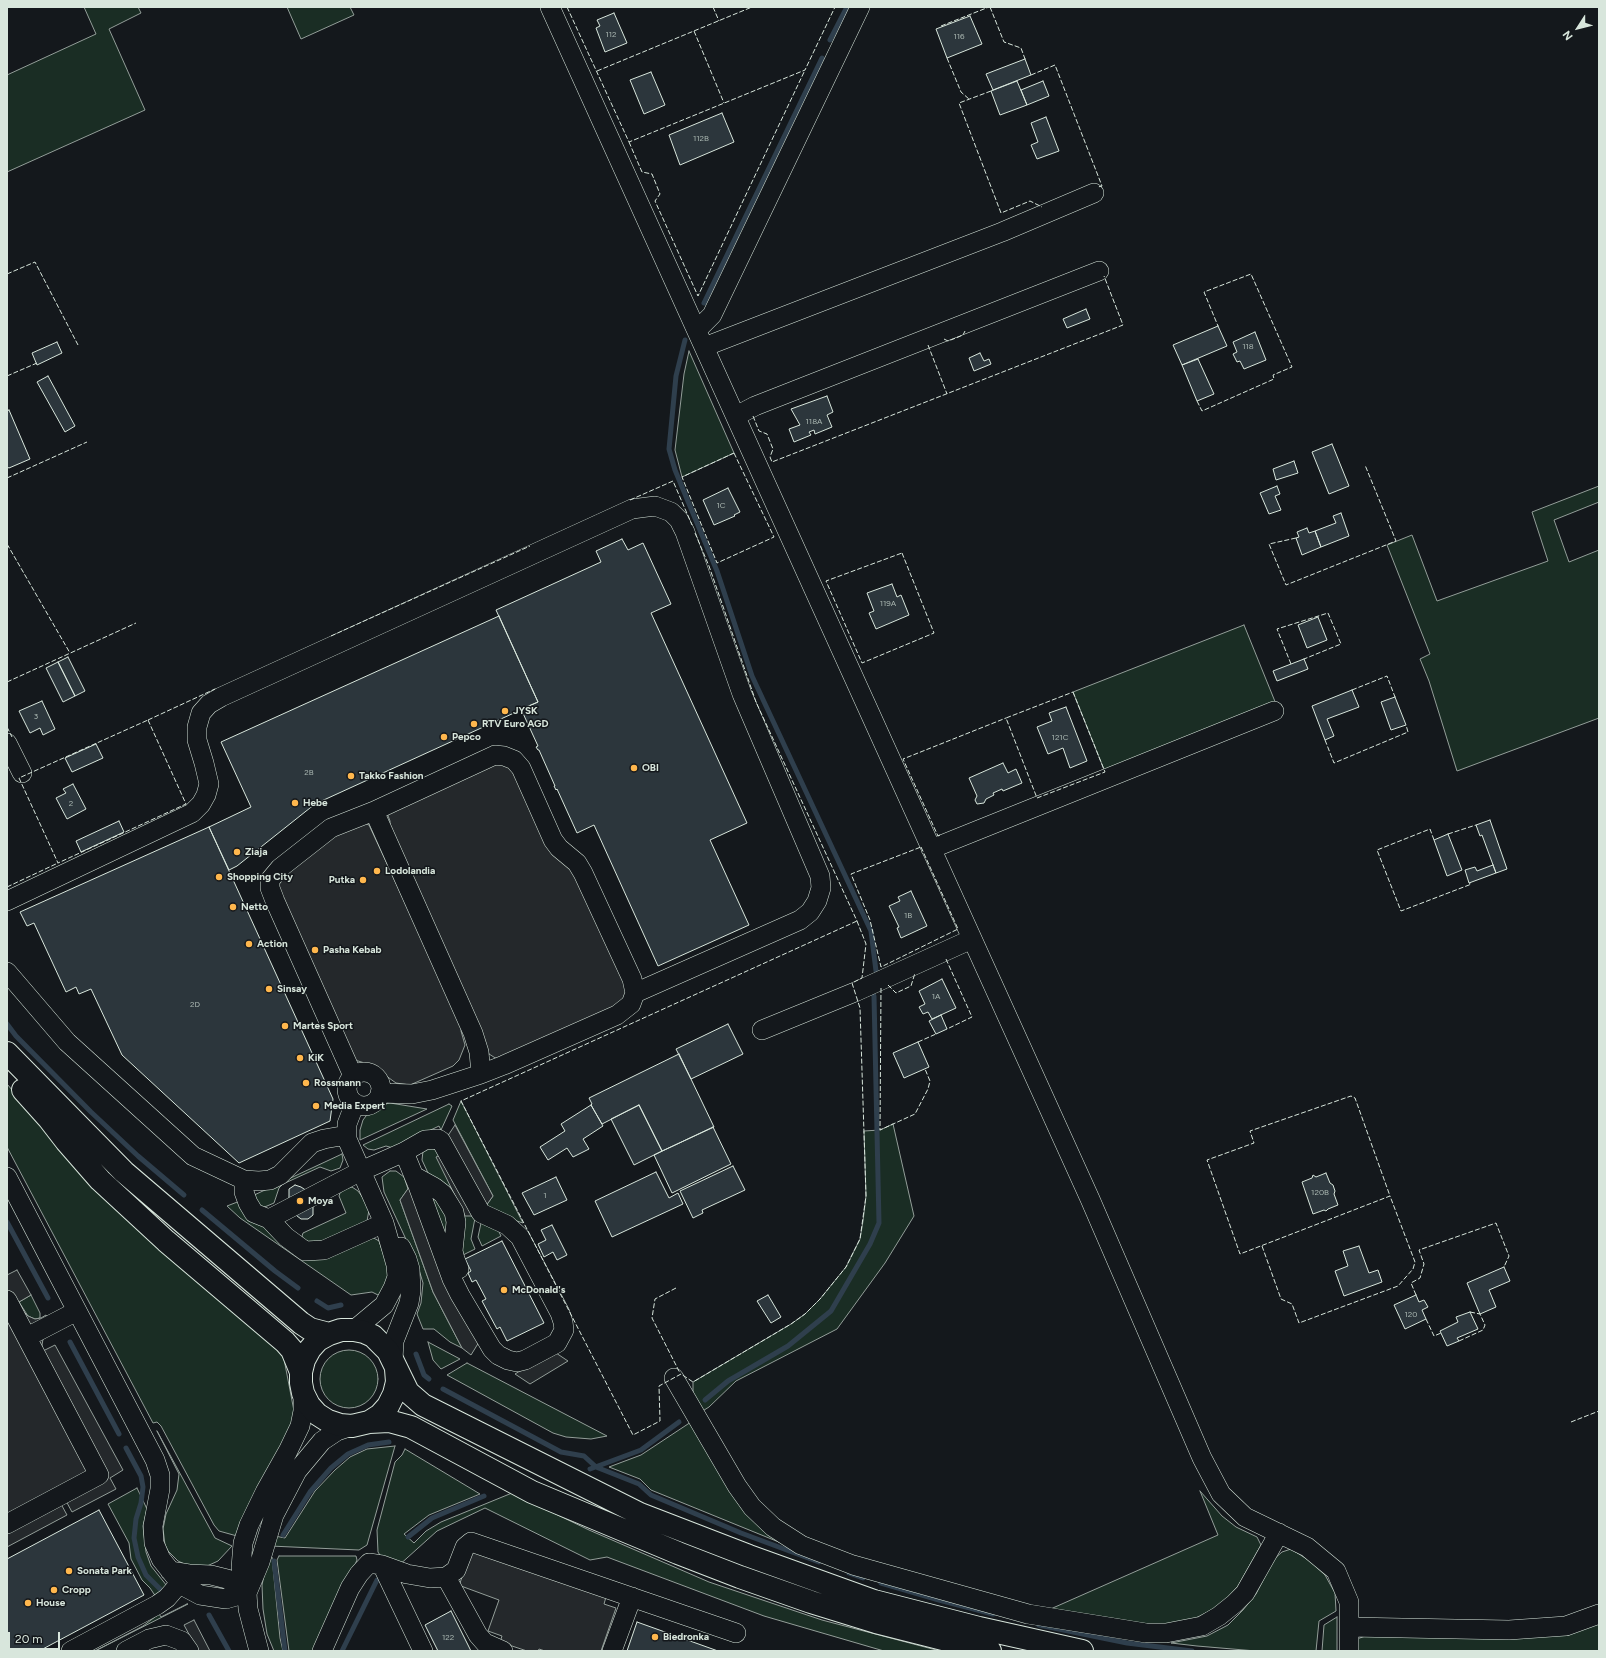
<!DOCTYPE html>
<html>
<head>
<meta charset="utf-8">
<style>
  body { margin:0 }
  #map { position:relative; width:1606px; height:1658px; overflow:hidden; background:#14181c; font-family:Figtree,sans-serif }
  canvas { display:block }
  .frame { position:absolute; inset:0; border:8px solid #d8e6dc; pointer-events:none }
  .north { position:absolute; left:1558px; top:8px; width:40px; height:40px; -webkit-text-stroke:3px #14181c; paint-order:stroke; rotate:234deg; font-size:11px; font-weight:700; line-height:16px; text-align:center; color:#d8e6dc }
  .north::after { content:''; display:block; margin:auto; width:14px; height:18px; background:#d8e6dc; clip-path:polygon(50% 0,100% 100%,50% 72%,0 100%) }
  .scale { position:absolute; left:8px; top:1632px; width:52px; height:18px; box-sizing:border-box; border:2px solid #d8e6dc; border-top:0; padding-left:5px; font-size:12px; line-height:14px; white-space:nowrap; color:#d8e6dc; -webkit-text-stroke:3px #14181c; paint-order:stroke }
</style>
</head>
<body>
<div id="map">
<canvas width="1606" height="1658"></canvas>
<div class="frame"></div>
<div class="north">N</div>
<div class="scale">20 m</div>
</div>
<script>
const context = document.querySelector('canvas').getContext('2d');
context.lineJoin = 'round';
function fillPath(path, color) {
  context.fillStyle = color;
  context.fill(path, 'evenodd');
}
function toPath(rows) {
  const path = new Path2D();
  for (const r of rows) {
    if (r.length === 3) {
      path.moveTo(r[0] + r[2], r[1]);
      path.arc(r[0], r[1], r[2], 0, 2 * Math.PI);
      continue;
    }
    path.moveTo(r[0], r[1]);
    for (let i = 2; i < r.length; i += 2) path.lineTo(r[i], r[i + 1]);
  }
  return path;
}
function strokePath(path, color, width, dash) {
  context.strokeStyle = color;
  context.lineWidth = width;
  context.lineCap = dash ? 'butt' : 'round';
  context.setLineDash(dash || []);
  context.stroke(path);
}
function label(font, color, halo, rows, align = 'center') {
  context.font = font + ' Figtree,sans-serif';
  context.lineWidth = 3;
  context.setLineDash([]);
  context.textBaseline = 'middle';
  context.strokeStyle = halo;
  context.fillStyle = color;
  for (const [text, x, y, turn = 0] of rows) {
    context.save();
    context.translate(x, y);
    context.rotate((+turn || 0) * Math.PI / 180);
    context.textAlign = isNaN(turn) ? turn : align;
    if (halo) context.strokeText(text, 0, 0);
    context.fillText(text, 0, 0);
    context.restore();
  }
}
const green = toPath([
  [84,7,138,7,141,13,109,29,145,110,7,172,7,75,96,34,84,7],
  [287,7,350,7,354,15,301,39,287,7],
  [689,351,734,453,682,477,675,450,684,374,689,351],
  [1599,486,1599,502,1554,520,1569,562,1599,550,1599,718,1457,771,1429,681,1420,659,1430,654,1387,545,1412,535,1437,601,1548,561,1532,512,1599,486],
  [1244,625,1276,704,1105,772,1073,692,1244,625],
  [7,1084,37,1119,280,1352,284,1359,294,1411,294,1419,237,1536,219,1531,214,1525,161,1426,157,1422,153,1423,7,1147,7,1084],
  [461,1101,523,1223,483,1210,493,1196,453,1120,461,1101],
  [390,1103,427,1109,360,1140,360,1130,363,1120,369,1112,380,1105,390,1103],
  [449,1104,452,1106,441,1130,439,1126,393,1148,386,1146,374,1150,368,1149,363,1145,449,1104],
  [893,1124,914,1216,885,1263,837,1329,736,1381,709,1407,701,1412,693,1401,693,1382,791,1324,805,1314,820,1299,846,1267,860,1239,863,1221,866,1196,864,1131,880,1130,893,1124],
  [429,1148,435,1149,475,1218,471,1239,475,1249,461,1256,449,1194,428,1173,422,1160,423,1151,429,1148],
  [342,1154,343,1160,340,1168,331,1171,320,1167,283,1184,279,1188,274,1203,267,1206,262,1208,250,1197,342,1154],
  [390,1171,396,1171,404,1177,408,1189,400,1200,433,1292,462,1348,450,1342,434,1329,423,1329,417,1314,421,1303,423,1283,417,1263,384,1192,382,1177,390,1171],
  [352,1187,358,1191,363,1198,369,1210,367,1221,323,1245,305,1242,302,1236,303,1233,346,1213,339,1196,340,1193,345,1189,352,1187],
  [431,1197,433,1197,447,1209,448,1249,431,1197],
  [240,1201,285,1247,372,1237,379,1241,390,1273,382,1297,372,1292,351,1295,240,1218,227,1206,240,1201],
  [481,1223,497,1228,501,1236,482,1246,478,1237,481,1223],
  [31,1295,40,1313,40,1318,35,1319,28,1316,19,1302,31,1295],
  [428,1342,460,1359,441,1369,433,1360,428,1342],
  [349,1379,29],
  [467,1363,607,1436,591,1439,566,1437,553,1433,447,1375,467,1363],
  [691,1422,791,1547,651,1490,640,1479,609,1467,641,1455,691,1422],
  [157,1431,215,1538,232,1546,218,1561,207,1566,193,1568,178,1561,168,1551,165,1545,163,1529,166,1514,177,1490,179,1474,157,1431],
  [395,1446,367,1545,359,1550,270,1546,275,1536,285,1538,315,1491,335,1470,350,1457,367,1449,395,1446],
  [405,1449,480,1494,429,1515,404,1534,414,1543,426,1531,441,1522,512,1493,589,1530,709,1582,822,1620,940,1651,884,1651,764,1616,607,1557,590,1560,485,1508,437,1531,397,1567,383,1560,378,1552,377,1530,395,1462,402,1455,405,1449],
  [137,1488,147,1509,143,1526,146,1552,151,1566,167,1586,156,1597,150,1588,142,1580,131,1559,129,1543,108,1504,137,1488],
  [1200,1491,1222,1516,1236,1527,1257,1537,1261,1545,1238,1586,1221,1605,1192,1620,1163,1625,1117,1623,1046,1611,1218,1535,1200,1491],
  [1291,1549,1310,1561,1325,1575,1335,1593,1336,1611,1319,1621,1316,1651,1256,1651,1197,1646,1171,1643,1207,1636,1228,1625,1243,1610,1256,1594,1273,1560,1282,1552,1291,1549],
  [279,1556,356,1556,357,1560,328,1629,315,1651,289,1651,277,1560,279,1556],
  [268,1557,272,1557,280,1638,283,1651,274,1651,267,1634,263,1609,262,1585,268,1557],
  [187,1604,188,1604,95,1651,143,1626,159,1614,161,1617,187,1604],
  [1337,1617,1337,1651,1322,1651,1324,1625,1337,1617],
  [1599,1622,1599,1651,1356,1651,1357,1639,1371,1634,1599,1622]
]);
const parking = toPath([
  [497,763,508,765,571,868,625,984,627,994,619,1005,497,1059,489,1054,483,1037,390,830,390,821,387,813,497,763],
  [365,823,369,825,457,1015,462,1026,461,1031,465,1045,459,1060,453,1066,410,1085,396,1083,371,1065,355,1060,276,884,278,880,332,837,365,823],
  [455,1125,493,1196,483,1210,445,1140,455,1125],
  [440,1155,473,1216,465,1216,436,1157,440,1155],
  [412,1183,479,1342,471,1355,462,1348,433,1292,400,1200,412,1183],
  [17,1270,31,1295,19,1302,24,1312,28,1316,35,1319,41,1318,46,1315,54,1331,43,1339,42,1345,43,1351,55,1345,123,1470,110,1478,116,1489,72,1512,66,1501,61,1504,67,1515,7,1547,7,1275,17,1270],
  [553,1351,568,1361,530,1384,515,1374,553,1351],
  [471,1550,606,1597,604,1604,616,1608,601,1651,545,1651,539,1649,538,1651,527,1651,500,1642,502,1636,488,1631,499,1600,461,1586,460,1583,471,1550],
  [194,1620,210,1651,198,1651,184,1625,194,1620]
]);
const stream = toPath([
  [830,40,847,7],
  [704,303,822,58],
  [685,340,676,376,669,449,675,470,717,571,752,676,871,931,876,971],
  [7,1024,16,1036,91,1112,138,1156,184,1195],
  [202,1210,275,1271,298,1288],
  [7,1222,48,1298],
  [317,1301,328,1308,341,1305],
  [70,1342,119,1434],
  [416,1354,424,1375,429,1379],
  [443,1389,561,1452,584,1456,596,1467,639,1484,651,1495,741,1533,819,1562],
  [705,1400,728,1381,788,1346,831,1311,870,1244,879,1223,874,996],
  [126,1448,141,1476,143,1487,141,1503,136,1519,134,1538,138,1557,146,1575,161,1590],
  [590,1469,641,1450,679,1422],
  [283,1535,310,1492,331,1468,348,1454,368,1445,389,1442],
  [408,1537,432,1518,484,1496],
  [274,1561,285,1651],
  [849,1573,863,1578],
  [881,1583,939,1600,993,1614],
  [209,1615,229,1651],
  [1039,1625,1127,1643,1192,1651],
  [342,1651,377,1580]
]);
const building = toPath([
  [614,13,627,43,605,52,596,28,600,26,597,20,614,13],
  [970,16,982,44,947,58,936,29,970,16],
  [1025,59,1031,75,993,90,986,74,1025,59],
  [651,72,665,105,644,114,630,80,651,72],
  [1017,81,1027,105,1000,115,991,91,1017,81],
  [1043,81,1049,96,1027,105,1021,90,1043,81],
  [722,113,734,142,680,165,669,135,722,113],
  [1046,117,1059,151,1037,159,1031,145,1038,142,1031,123,1046,117],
  [1086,309,1090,319,1067,328,1063,319,1086,309],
  [1218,326,1227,346,1182,365,1173,345,1218,326],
  [1255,332,1266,360,1244,369,1240,361,1237,362,1233,354,1237,352,1233,342,1255,332],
  [57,342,62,353,37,365,32,353,57,342],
  [980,353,984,361,989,359,991,364,974,371,969,358,980,353],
  [1198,359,1214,394,1197,401,1182,365,1198,359],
  [48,376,75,426,65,432,37,382,48,376],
  [827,396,833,412,827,415,832,427,815,434,814,430,809,432,811,435,794,442,789,429,800,425,791,409,827,396],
  [9,410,30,459,9,468,7,467,7,411,9,410],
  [1332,444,1349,486,1329,494,1312,452,1332,444],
  [1294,461,1298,473,1276,480,1273,469,1294,461],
  [1277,486,1280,494,1275,496,1281,510,1269,514,1260,493,1277,486],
  [728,488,740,512,734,515,735,516,714,525,703,500,728,488],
  [1341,513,1349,536,1321,547,1315,531,1336,523,1333,516,1341,513],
  [1307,528,1309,533,1315,531,1321,547,1302,555,1296,538,1299,537,1297,532,1307,528],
  [622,539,628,550,643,543,671,604,651,613,747,823,710,840,749,925,658,966,594,825,577,833,557,789,556,790,554,786,555,786,539,750,538,750,536,747,538,746,521,709,538,702,496,610,601,562,596,551,622,539],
  [892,584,897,597,901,595,909,615,876,629,869,613,874,611,867,593,892,584],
  [499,616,538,702,315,804,237,866,229,870,209,827,251,807,221,742,499,616],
  [1318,617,1327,640,1307,648,1298,625,1318,617],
  [68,657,85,691,75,696,58,662,68,657],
  [1304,659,1308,669,1277,681,1273,671,1304,659],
  [58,662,75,696,63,702,46,668,58,662],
  [1352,690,1359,707,1327,719,1334,736,1325,740,1312,706,1352,690],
  [1395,697,1406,725,1391,730,1381,702,1395,697],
  [42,701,55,729,43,735,40,728,30,733,19,711,42,701],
  [1066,707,1087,761,1070,768,1063,748,1048,754,1037,727,1052,721,1049,713,1066,707],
  [96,744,103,758,72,772,65,758,96,744],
  [1003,763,1008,773,1016,769,1022,783,1003,791,1002,789,993,793,994,795,986,799,984,803,977,804,975,800,977,796,969,778,1003,763],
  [73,784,86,809,67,819,56,798,66,793,63,789,73,784],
  [1490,820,1507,869,1496,873,1482,835,1480,836,1476,825,1490,820],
  [119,821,124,832,81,852,76,841,119,821],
  [209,827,333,1099,330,1121,239,1163,122,1055,91,989,79,994,76,987,66,992,34,923,27,926,20,912,209,827],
  [1448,834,1462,870,1447,876,1434,840,1448,834],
  [1493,865,1496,873,1469,883,1465,870,1475,867,1477,871,1493,865],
  [911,891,927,926,901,938,897,928,899,927,889,906,900,901,898,897,911,891],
  [942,979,956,1008,932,1019,928,1012,923,1014,919,1007,925,1004,919,991,942,979],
  [941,1015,947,1029,936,1034,929,1021,941,1015],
  [728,1024,743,1054,691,1079,676,1049,728,1024],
  [918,1042,929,1067,904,1078,893,1053,918,1042],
  [679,1054,714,1127,662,1151,639,1105,602,1124,591,1105,592,1104,589,1098,679,1054],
  [591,1105,603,1126,583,1139,589,1149,573,1157,567,1148,548,1160,540,1147,565,1131,561,1124,591,1105],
  [639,1105,662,1151,634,1165,611,1119,639,1105],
  [713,1127,731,1164,672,1193,654,1155,713,1127],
  [733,1166,745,1190,702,1210,703,1213,693,1218,680,1191,733,1166],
  [656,1172,669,1198,678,1193,683,1204,612,1237,595,1201,656,1172],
  [1326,1173,1330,1183,1333,1185,1335,1191,1334,1194,1338,1205,1328,1209,1326,1211,1324,1210,1313,1214,1302,1182,1312,1178,1313,1175,1316,1177,1326,1173],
  [556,1177,567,1200,534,1215,522,1193,556,1177],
  [295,1185,301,1187,307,1191,313,1204,313,1215,308,1219,301,1219,292,1212,289,1204,289,1189,295,1185],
  [552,1225,567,1255,557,1260,553,1252,544,1257,538,1244,546,1240,541,1230,552,1225],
  [502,1241,544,1323,507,1341,500,1327,497,1329,482,1301,486,1299,476,1280,472,1282,468,1273,471,1271,465,1259,502,1241],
  [1359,1246,1369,1273,1378,1270,1382,1282,1344,1296,1335,1271,1348,1266,1343,1251,1359,1246],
  [1504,1267,1510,1281,1489,1290,1496,1307,1480,1314,1467,1283,1504,1267],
  [768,1295,781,1317,771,1323,757,1301,768,1295],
  [1416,1295,1419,1302,1424,1300,1428,1307,1422,1310,1426,1319,1405,1329,1394,1305,1416,1295],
  [1470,1312,1478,1329,1457,1338,1459,1341,1447,1346,1440,1331,1458,1322,1456,1317,1470,1312],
  [99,1510,144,1595,39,1651,7,1651,7,1559,99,1510],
  [451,1611,471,1651,438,1651,425,1625,451,1611],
  [637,1622,718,1651,627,1651,637,1622]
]);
const minor = toPath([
  [550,7,1090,1199,1202,1458,1221,1494,1245,1517,1307,1547,1336,1571,1349,1602,1349,1651],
  [697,330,712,315,860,7],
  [704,347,1002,232,1094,193],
  [736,416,755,406,1099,271],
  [7,743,22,773],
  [495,755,504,756,514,760,521,768,553,840,559,848,577,863,583,873,632,979,635,993,631,1004,617,1015,504,1065,481,1074,479,1052,473,1033,374,811,495,755],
  [931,849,1274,711],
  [7,901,192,813,201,804,206,795,209,784,204,763,197,740,197,727,201,713,209,704,221,697,632,509,655,506,671,512,679,520,685,532,742,694,820,876,821,888,817,901,810,912,800,920,635,993],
  [7,972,67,1042,193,1156,244,1180,244,1192,248,1203,254,1213,269,1219,286,1237,305,1251,324,1250,384,1223],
  [762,1030,855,992,972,939],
  [364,1089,17],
  [353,1076,275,901,270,888,270,880,280,868,331,828,374,811],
  [380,1093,412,1094,432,1090,481,1074],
  [414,1176,434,1187,443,1194,454,1212,456,1222,453,1251,455,1259,459,1269],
  [7,1177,155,1460,160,1475,160,1489,153,1526,154,1543,161,1559,180,1583,185,1587,200,1595,226,1599,247,1593],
  [244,1180,259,1181,270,1180,280,1175,312,1143,324,1139,347,1135],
  [269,1219,361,1171,404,1152,425,1140,438,1139,441,1141,481,1213,507,1225,520,1237,560,1313,563,1322,564,1330,557,1343,525,1360,517,1362,508,1360,498,1355,492,1349,460,1295,452,1279,418,1186,404,1152],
  [7,1300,99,1475,7,1524],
  [354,1330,384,1305,393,1288,397,1277,396,1265,384,1223,347,1139,347,1124,355,1103],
  [27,1337,77,1311],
  [393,1360,394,1341,409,1303,411,1291,410,1269,407,1259,401,1247],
  [674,1378,737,1486,752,1507,773,1527,801,1545,853,1565,1028,1614,1146,1633,1166,1633,1202,1626,1219,1616,1234,1604,1245,1593,1279,1533],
  [382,1565,423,1651],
  [170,1571,189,1574,211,1575,227,1579,247,1593],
  [446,1577,478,1635,485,1643,503,1651],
  [247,1593,260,1562,274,1515,297,1471,322,1441,337,1431,352,1426],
  [1349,1627,1509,1630,1566,1626,1599,1614],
  [71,1651,157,1605,167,1598,180,1583],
  [126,1651,149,1639,166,1635,182,1641,189,1651],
  [259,1651,248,1609,247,1593,241,1568,243,1543,249,1525,265,1492,288,1451,300,1426,303,1411,303,1393],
  [322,1651,350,1588,359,1574,369,1563,382,1565,407,1574,430,1578,446,1577,456,1570,465,1547,471,1542,736,1633],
  [612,1651,632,1597]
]);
const major = toPath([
  [7,1053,124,1172,301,1323,310,1329,329,1334],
  [23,1090,49,1119,66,1141,100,1180,166,1241,285,1342,292,1350,301,1372],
  [396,1369,397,1382,394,1394,388,1406,380,1415,369,1422,352,1426,340,1425,328,1421,317,1414,309,1405,303,1393,301,1383,301,1372,304,1360,310,1349,318,1340,329,1334,341,1330,354,1330,364,1332,373,1336,388,1351,408,1392,423,1405,640,1514,749,1556,874,1601,979,1628,1082,1651],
  [369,1422,389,1421,411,1427,532,1492,678,1553,740,1577,811,1602,876,1622,990,1651]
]);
const fence = toPath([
  [567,7,629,142,805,70,835,7],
  [713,7,719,21],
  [990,7,1004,42,1021,48,1025,59],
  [941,26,989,7],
  [694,31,724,103],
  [947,58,961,92,969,99],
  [597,71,752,7],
  [1031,75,1055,65,1102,186,1098,187],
  [991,91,959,103,1001,213,1030,201,1042,207],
  [629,142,642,172,652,174,660,194,655,201,698,296,805,70],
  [7,274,35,262,78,345],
  [944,339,948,341,956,338,963,335,965,331],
  [928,345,947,394],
  [7,376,37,363],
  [1197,401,1202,411,1274,379,1273,375,1292,367,1251,274,1204,292,1218,326],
  [753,416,759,431,767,434,773,449,770,457,772,462,1123,325,1104,276],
  [734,453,774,537,717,563,682,477,734,453],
  [7,478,87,442],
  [630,500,673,481,692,525],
  [695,533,709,566,756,702,857,921],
  [1296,538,1269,544,1286,585,1396,541,1365,465],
  [7,544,70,653],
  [902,553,934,633,862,663,826,581,902,553],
  [331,636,530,546],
  [1291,664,1277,629,1328,613,1341,644,1304,659],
  [7,682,136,623],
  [1352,690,1387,676,1395,697],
  [1073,692,1105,772,1037,798,1006,718,1073,692],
  [148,720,215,689],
  [148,720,186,804,58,863,19,778,148,720],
  [7,727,12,737],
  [1325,740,1334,763,1408,732,1406,725],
  [1448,834,1476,825],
  [940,835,938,836,903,759,1006,718],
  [1434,840,1430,829,1377,850,1401,911,1469,885,1471,884,1469,883],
  [921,847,958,929,881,967,870,920,851,874,921,847],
  [7,887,58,863],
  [857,921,866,944,862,978,852,983,860,1008,866,1196,860,1239,846,1267,820,1299,805,1314,791,1324,693,1382,681,1374,659,1386,660,1421,633,1435,461,1101,857,921],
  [946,959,972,1017,947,1029],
  [888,985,896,993,911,986,915,973],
  [881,988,880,1130,915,1114,928,1089,930,1081,925,1069],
  [918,1042,936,1034],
  [1262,1246,1281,1299,1292,1304,1299,1323,1398,1286,1413,1269,1415,1262,1390,1196,1240,1254,1207,1160,1254,1143,1250,1131,1351,1096,1355,1098,1390,1196],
  [676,1288,655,1299,652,1318,680,1373],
  [1416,1295,1411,1283,1420,1278,1424,1264,1419,1250,1496,1223,1509,1256,1504,1267],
  [1426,1319,1434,1336,1441,1333],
  [1459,1341,1483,1330,1485,1325,1480,1314,1470,1312],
  [1571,1422,1599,1411]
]);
const markers = [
  [505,711,4,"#ffb74d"],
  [474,724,4,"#ffb74d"],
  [444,737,4,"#ffb74d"],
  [634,768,4,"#ffb74d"],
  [351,776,4,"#ffb74d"],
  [295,803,4,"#ffb74d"],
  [237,852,4,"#ffb74d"],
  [377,871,4,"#ffb74d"],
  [219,877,4,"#ffb74d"],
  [363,880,4,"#ffb74d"],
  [233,907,4,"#ffb74d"],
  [249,944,4,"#ffb74d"],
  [315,950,4,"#ffb74d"],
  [269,989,4,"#ffb74d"],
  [285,1026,4,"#ffb74d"],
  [300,1058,4,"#ffb74d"],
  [306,1083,4,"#ffb74d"],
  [316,1106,4,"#ffb74d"],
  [300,1201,4,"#ffb74d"],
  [504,1290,4,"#ffb74d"],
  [69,1571,4,"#ffb74d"],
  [54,1590,4,"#ffb74d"],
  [28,1603,4,"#ffb74d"],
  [655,1637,4,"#ffb74d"]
];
const numberNames = [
  ["112",611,35],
  ["116",959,37],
  ["112B",701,139],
  ["118",1248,347],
  ["118A",814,422],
  ["1C",721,506],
  ["119A",888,604],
  ["3",36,717],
  ["121C",1060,738],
  ["2B",309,773],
  ["2",71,804],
  ["1B",908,916],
  ["1A",936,997],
  ["2D",195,1005],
  ["120B",1320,1193],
  ["1",545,1196],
  ["120",1411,1315],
  ["122",448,1638]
];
const poiNames = [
  ["JYSK",513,711],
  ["RTV Euro AGD",482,724],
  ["Pepco",452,737],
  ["OBI",642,768],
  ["Takko Fashion",359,776],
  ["Hebe",303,803],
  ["Ziaja",245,852],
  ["Lodolandia",385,871],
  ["Shopping City",227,877],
  ["Putka",355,880,"right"],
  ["Netto",241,907],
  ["Action",257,944],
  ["Pasha Kebab",323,950],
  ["Sinsay",277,989],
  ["Martes Sport",293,1026],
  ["KiK",308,1058],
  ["Rossmann",314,1083],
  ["Media Expert",324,1106],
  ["Moya",308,1201],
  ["McDonald's",512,1290],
  ["Sonata Park",77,1571],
  ["Cropp",62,1590],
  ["House",36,1603],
  ["Biedronka",663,1637]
];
fillPath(green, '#1a2d24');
strokePath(green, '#939e99', 1);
fillPath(parking, '#24282b');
strokePath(parking, '#939e99', 1);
strokePath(stream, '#2f3f4d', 5);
fillPath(building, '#2c363c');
strokePath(building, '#d8e6dc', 1);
strokePath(minor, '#d8e6dc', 20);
strokePath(major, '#d8e6dc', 24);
strokePath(minor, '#14181c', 19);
strokePath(major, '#14181c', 22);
strokePath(fence, '#d8e6dc', 1, [5, 2]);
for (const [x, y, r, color] of markers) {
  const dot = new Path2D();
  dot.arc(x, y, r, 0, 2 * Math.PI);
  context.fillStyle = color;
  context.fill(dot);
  strokePath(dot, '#14181c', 1.5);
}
label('8px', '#adbab4', null, numberNames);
label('bold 10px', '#d8e6dc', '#14181c', poiNames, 'left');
</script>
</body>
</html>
